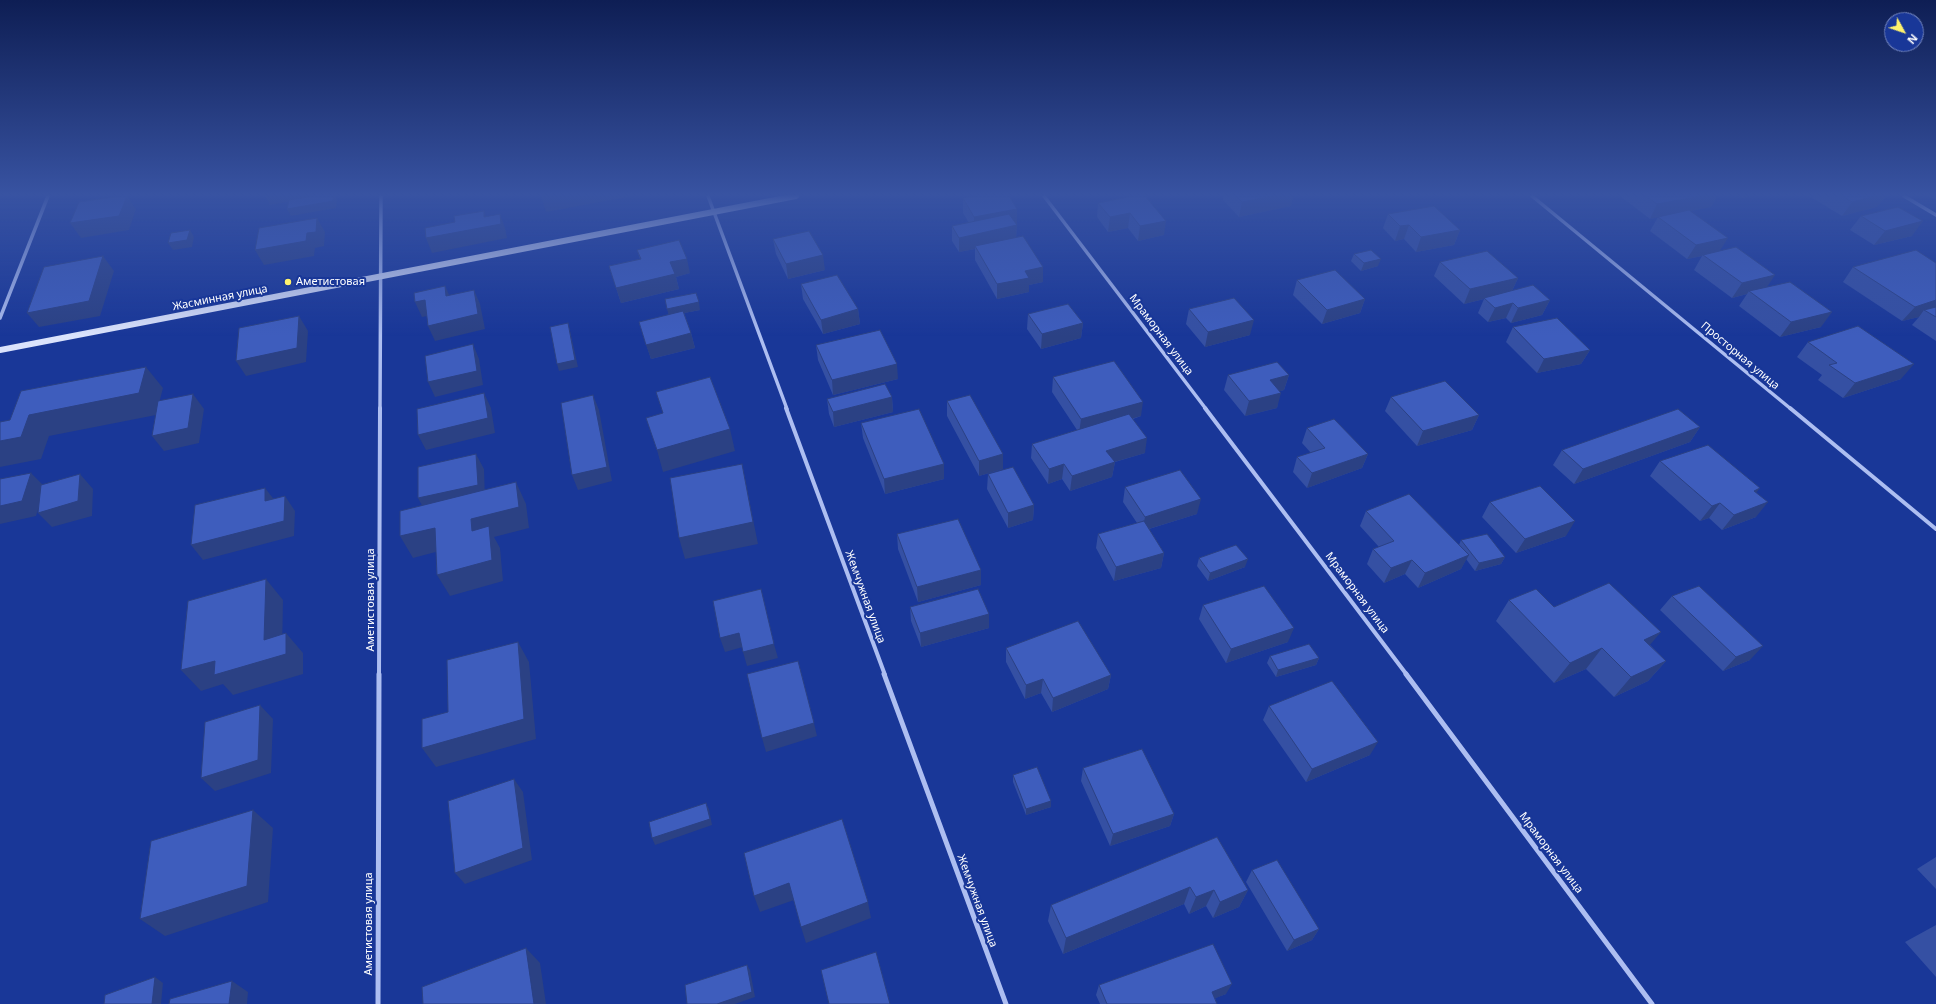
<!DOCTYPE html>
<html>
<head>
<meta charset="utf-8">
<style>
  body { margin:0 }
  #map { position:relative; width:1936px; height:1004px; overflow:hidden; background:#193798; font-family:"Noto Sans",sans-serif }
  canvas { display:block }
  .north { position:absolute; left:1884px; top:12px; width:40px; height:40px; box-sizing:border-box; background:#193798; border:1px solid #7587c1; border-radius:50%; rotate:130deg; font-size:11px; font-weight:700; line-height:16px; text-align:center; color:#fff }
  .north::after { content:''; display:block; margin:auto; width:14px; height:18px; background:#fff26d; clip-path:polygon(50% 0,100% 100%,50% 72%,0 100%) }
</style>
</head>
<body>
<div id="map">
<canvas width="1936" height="1004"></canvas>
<div class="north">N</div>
</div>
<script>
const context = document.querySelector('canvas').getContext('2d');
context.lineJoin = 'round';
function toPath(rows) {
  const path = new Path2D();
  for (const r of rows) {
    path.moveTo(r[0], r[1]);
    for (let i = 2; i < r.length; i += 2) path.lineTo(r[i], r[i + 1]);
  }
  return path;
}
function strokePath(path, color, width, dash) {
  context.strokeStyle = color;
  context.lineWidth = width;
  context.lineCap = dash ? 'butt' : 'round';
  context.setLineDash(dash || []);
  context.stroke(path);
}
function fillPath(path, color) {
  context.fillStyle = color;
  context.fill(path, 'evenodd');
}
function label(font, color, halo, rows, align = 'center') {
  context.font = font + ' "Noto Sans",sans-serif';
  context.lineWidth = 4;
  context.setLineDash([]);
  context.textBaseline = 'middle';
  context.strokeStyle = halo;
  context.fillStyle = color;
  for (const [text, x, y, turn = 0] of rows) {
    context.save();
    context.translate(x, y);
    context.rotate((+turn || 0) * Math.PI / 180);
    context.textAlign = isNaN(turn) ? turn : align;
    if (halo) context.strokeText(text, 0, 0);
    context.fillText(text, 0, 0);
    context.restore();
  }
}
const streetFar2 = toPath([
  [708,196,787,409],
  [1044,196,1206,409],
  [1532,196,1791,409],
  [1904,196,1936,215],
  [0,318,48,196],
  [380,409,381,196]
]);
const streetFar1 = toPath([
  [786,408,885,675],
  [1205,408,1407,675],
  [1790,408,1936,529],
  [379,675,380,408]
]);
const street = toPath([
  [884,674,1006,1004],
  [1406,674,1652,1004],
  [378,1004,379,674]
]);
const secondary = toPath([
  [0,350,796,196]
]);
const wall = toPath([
  [1134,196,1164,235,1138,241,1128,228,1108,232,1097,217,1098,203],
  [1223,196,1293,196,1291,206,1239,217,1223,200],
  [1620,196,1717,196,1711,207,1690,211,1719,251,1821,327,1780,337,1739,306,1747,294,1732,298,1694,270,1702,256,1687,259,1650,231,1658,217,1650,219],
  [1738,196,1752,196,1742,198],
  [1809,196,1886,196,1877,207,1842,216],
  [1929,196,1936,196,1936,200],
  [963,198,1017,224,1016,224,1017,225,1016,237,1043,267,1043,282,1029,285,1029,292,997,299,975,260,975,249,959,252,952,241,952,226,969,223,963,213],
  [1388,214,1460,230,1454,245,1416,252,1404,239,1395,241,1383,228],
  [1861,216,1912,236,1874,245,1850,230],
  [773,239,825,270,788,279,776,254],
  [637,250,690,273,676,277,679,289,621,303,609,266,640,259],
  [1354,254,1378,266,1361,271,1351,261],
  [1440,262,1518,278,1512,291,1550,300,1542,315,1511,323,1506,318,1488,322,1478,313,1484,299,1464,304,1434,276],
  [1936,263,1936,341,1912,325,1919,317,1902,321,1843,282,1853,267],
  [1297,280,1365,299,1360,313,1322,324,1293,295],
  [801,284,858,309,860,324,823,334,803,299],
  [665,299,700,310,684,313,691,333,695,348,651,359,639,322,669,315],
  [1189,309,1250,335,1205,347,1186,324],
  [1028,314,1083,323,1081,338,1041,349,1027,329],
  [1513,327,1590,350,1581,364,1537,373,1506,342],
  [1808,342,1901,379,1843,398,1818,380,1822,375,1797,357],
  [816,345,898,379,833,395,818,360],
  [1228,375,1289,375,1284,390,1280,391,1277,408,1245,416,1224,390],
  [1053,377,1141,416,1133,419,1145,453,1115,462,1112,477,1070,491,1062,479,1048,484,1031,458,1032,444,1077,430,1052,392],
  [892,397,893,412,834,427,829,414,827,399],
  [1391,397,1479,415,1472,430,1417,446,1385,411],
  [947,401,1003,454,1003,469,979,476,947,416],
  [861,423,944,464,944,479,885,494,863,438],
  [1700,427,1690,442,1574,484,1553,465,1562,450],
  [1307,428,1368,454,1362,468,1307,488,1293,472,1297,457,1311,453,1302,443],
  [1660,461,1756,493,1756,517,1722,530,1709,518,1700,521,1650,476],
  [988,474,1034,505,1033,520,1008,528,987,489],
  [1125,487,1197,514,1149,529,1164,553,1161,568,1114,581,1096,548,1098,534,1137,523,1123,502],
  [1490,502,1566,536,1516,553,1482,517],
  [1366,511,1459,545,1461,540,1505,557,1501,564,1475,571,1466,559,1461,569,1418,588,1405,574,1384,583,1367,564,1373,549,1379,547,1360,526],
  [897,534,981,570,981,585,918,602,898,549],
  [1199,558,1245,567,1208,581,1197,566],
  [1672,596,1750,660,1723,671,1660,610],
  [1509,600,1554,607,1650,645,1666,661,1648,681,1614,697,1586,669,1554,683,1496,621],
  [1203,605,1288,642,1226,663,1199,619],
  [910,607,989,614,989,628,921,647,911,621],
  [1006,648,1111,675,1108,689,1052,712,1041,693,1025,699,1006,662],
  [1270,656,1319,658,1316,665,1276,677,1267,663],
  [1269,706,1370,755,1306,782,1263,720],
  [1083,768,1174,814,1170,826,1110,846,1081,781],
  [1013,775,1051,807,1026,815,1013,782],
  [1217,837,1248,890,1239,907,1213,918,1206,906,1189,914,1184,904,1063,954,1048,921,1051,905],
  [1936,857,1936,889,1917,869],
  [1252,870,1319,929,1312,940,1287,951,1246,882],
  [1936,925,1936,977,1905,942],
  [1099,985,1226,994,1215,998,1217,1004,1100,1004,1096,995]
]);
const shadedWall = toPath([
  [127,196,136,209,129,230,81,238,70,223],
  [265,196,321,196,270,205],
  [333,196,335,196,337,200,336,208,291,216,287,209],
  [541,196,633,196,546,212],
  [1273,196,1293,196,1291,206,1239,217,1242,202],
  [1701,196,1717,196,1711,207,1650,219,1657,204],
  [1743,196,1752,196,1742,198],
  [1876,196,1886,196,1877,207,1842,216,1852,202],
  [1017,209,1017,224,974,232,974,217],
  [484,211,490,226,500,214,505,228,507,238,432,253,426,238,484,217],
  [1130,213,1128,228,1108,232,1110,217],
  [317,218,325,232,324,246,315,248,314,256,264,265,255,250,307,233],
  [1166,221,1164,235,1138,241,1140,226],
  [1923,221,1912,236,1874,245,1885,231],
  [1017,225,1016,240,975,246,975,249,959,252,959,238],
  [1409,225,1404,239,1395,241,1400,226],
  [190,230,194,237,192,247,173,250,168,243],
  [1460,230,1454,245,1416,252,1421,237],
  [1728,238,1719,252,1703,255,1702,256,1687,259,1696,245],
  [823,255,825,270,788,279,786,264],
  [103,256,114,271,100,316,39,327,27,313],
  [687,259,690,273,676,277,679,289,621,303,616,288,670,262],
  [1381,259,1378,266,1361,271,1364,263],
  [1043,267,1043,282,1029,285,1029,292,997,299,997,284,1025,271],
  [1775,275,1765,290,1749,291,1747,294,1732,298,1742,283],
  [1518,278,1511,293,1484,298,1484,299,1464,304,1470,289],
  [445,286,452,301,446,296],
  [474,290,480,304,485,329,435,341,428,326],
  [1365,299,1360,313,1322,324,1327,310],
  [425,300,432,315,422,317,415,302],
  [1550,300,1542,315,1511,323,1518,308],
  [1936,300,1936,311,1924,310,1919,317,1902,321,1915,307],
  [699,302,700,310,669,316,667,309],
  [1513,303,1506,318,1488,322,1495,308],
  [858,309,860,324,823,334,821,320],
  [1832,312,1821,327,1780,337,1791,322],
  [299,316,308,331,306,362,246,376,236,361],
  [1254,320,1250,335,1205,347,1208,332],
  [568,323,570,331,578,367,559,371,557,364],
  [1083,323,1081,338,1041,349,1042,334],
  [691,333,695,348,651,359,646,345],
  [473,344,479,359,483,385,435,397,428,382],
  [1590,350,1581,364,1537,373,1544,359],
  [897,364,898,379,833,395,832,380],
  [1914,364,1901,379,1843,398,1855,383],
  [146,367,163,388,156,415,49,436,41,459,0,467,0,441,29,415],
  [1289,375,1284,390,1266,395,1270,380],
  [484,393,491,408,495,433,426,450,418,435],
  [1281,393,1277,408,1245,416,1249,401],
  [193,394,204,409,199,443,164,451,152,436],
  [593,395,599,410,612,481,578,490,572,475],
  [892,397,893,412,834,427,833,412],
  [1143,402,1141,416,1079,434,1081,419],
  [1479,415,1472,430,1417,446,1423,431],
  [1700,427,1690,442,1574,484,1583,469],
  [730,429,735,451,663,472,657,450],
  [1147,438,1145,453,1104,465,1106,451],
  [476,454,484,469,485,499,426,513,418,498],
  [1003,454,1003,469,979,476,979,461],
  [1368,454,1362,468,1307,488,1312,473],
  [1115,462,1112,477,1070,491,1072,476],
  [742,464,758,544,685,559,679,538],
  [944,464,944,479,885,494,884,479],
  [1064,464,1062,479,1048,484,1049,469],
  [31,473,45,487,36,516,0,524,0,506],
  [80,474,93,489,92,516,52,527,38,513],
  [516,482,526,504,529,528,494,537,500,548,503,581,450,596,437,575,471,519],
  [265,488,276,502,265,501],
  [1760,488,1748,503,1754,491],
  [285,496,295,511,294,536,203,560,191,545],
  [1201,499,1197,514,1142,531,1145,517],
  [1768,502,1756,517,1722,530,1734,515],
  [1720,503,1709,518,1700,521,1712,506],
  [1034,505,1033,520,1008,528,1008,513],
  [1575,521,1566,536,1516,553,1525,539],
  [435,528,447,549,413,558,400,536],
  [1164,553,1161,568,1114,581,1116,567],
  [1469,555,1461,569,1418,588,1425,573],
  [1505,557,1501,564,1475,571,1479,563],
  [1248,559,1245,567,1208,581,1210,573],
  [1412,560,1405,574,1384,583,1391,568],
  [981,570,981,585,918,602,917,587],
  [266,579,283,600,282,655,286,633,303,653,303,674,233,695,223,684,201,691,181,670,264,640],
  [989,614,989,628,921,647,920,633],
  [1294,628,1288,642,1226,663,1231,649],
  [1661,632,1643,653,1644,640],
  [739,633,743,647,725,652,720,638],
  [518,642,529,662,536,739,436,767,422,748],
  [774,644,778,658,747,666,743,652],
  [1763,646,1750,660,1723,671,1736,657],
  [1602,648,1586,669,1554,683,1570,663],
  [1319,658,1316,665,1276,677,1278,670],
  [1666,661,1648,681,1614,697,1631,677],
  [1111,675,1108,689,1052,712,1053,698],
  [1043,679,1041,693,1025,699,1026,685],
  [260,705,273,719,271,773,215,791,201,778],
  [814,723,817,736,766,752,762,738],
  [1378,742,1370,755,1306,782,1312,769],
  [514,779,523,792,532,860,465,884,455,873],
  [1051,801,1051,807,1026,815,1026,809],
  [706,803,709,809,712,825,655,845,652,838],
  [253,810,273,828,268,902,165,936,140,919],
  [1174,814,1170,826,1110,846,1113,834],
  [789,883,794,900,760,912,754,896],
  [1190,887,1184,904,1063,954,1066,938],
  [1214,890,1206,906,1189,914,1196,897],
  [1248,890,1239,907,1213,918,1220,902],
  [868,902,871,918,806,943,801,927],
  [1319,929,1312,940,1287,951,1294,940],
  [526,948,540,963,546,1004,534,1004],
  [747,965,750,970,755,997,735,1004,717,1004],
  [155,977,163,983,161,1004,152,1004],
  [232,981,248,992,247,1004,229,1004],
  [1232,984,1226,994,1206,1002,1212,992]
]);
const building = toPath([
  [122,196,127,196,119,216,70,223,79,202,122,196],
  [314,196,333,196,333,201,287,209,289,200,314,196],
  [977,196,1009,196,1017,209,974,217,963,198,977,196],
  [1134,196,1145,196,1166,221,1140,226,1130,213,1110,217,1098,203,1134,196],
  [1236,196,1273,196,1242,202,1236,196],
  [1646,196,1701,196,1657,204,1646,196],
  [1842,196,1876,196,1852,202,1842,196],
  [1434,206,1460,230,1421,237,1409,225,1400,226,1388,214,1434,206],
  [1898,207,1923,221,1885,231,1861,216,1898,207],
  [1689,210,1728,238,1696,245,1658,217,1689,210],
  [484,211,484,217,500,214,501,224,426,238,425,228,455,222,454,216,484,211],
  [1009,214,1017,225,959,238,952,226,1009,214],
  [317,218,316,232,307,233,306,241,255,250,259,228,317,218],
  [190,230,187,240,168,243,171,233,190,230],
  [809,231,823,255,786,264,773,239,809,231],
  [1023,236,1043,267,1025,271,1029,278,997,284,975,246,1023,236],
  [679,240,687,259,670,262,675,274,616,288,609,266,641,259,637,250,679,240],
  [1736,247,1775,275,1742,283,1703,255,1736,247],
  [1371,250,1381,259,1364,263,1354,254,1371,250],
  [1916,250,1936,263,1936,300,1915,307,1853,267,1916,250],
  [1487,251,1518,278,1470,289,1440,262,1487,251],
  [103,256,89,301,27,313,44,267,103,256],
  [1335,270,1365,299,1327,310,1297,280,1335,270],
  [837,275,858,309,821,320,801,284,837,275],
  [1790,282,1832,312,1791,322,1749,291,1790,282],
  [1533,285,1550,300,1518,308,1513,303,1495,308,1484,298,1533,285],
  [445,286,446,296,474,290,478,314,428,326,425,300,415,302,414,293,445,286],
  [696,293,699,302,667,309,665,299,696,293],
  [1234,298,1254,320,1208,332,1189,309,1234,298],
  [1068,304,1083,323,1042,334,1028,314,1068,304],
  [1936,307,1936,317,1924,310,1936,307],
  [683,311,691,333,646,345,639,322,683,311],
  [299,316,297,348,236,361,239,328,299,316],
  [1557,318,1590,350,1544,359,1513,327,1557,318],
  [568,323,575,360,557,364,550,327,568,323],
  [1858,326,1914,364,1855,383,1829,365,1837,363,1808,342,1858,326],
  [880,330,897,364,832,380,816,345,880,330],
  [473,344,477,371,428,382,425,356,473,344],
  [1114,361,1143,402,1081,419,1053,377,1114,361],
  [1277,362,1289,375,1270,380,1281,393,1249,401,1228,375,1277,362],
  [146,367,139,393,29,415,21,437,0,441,0,422,10,420,21,391,146,367],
  [710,377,730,429,657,450,646,418,663,413,656,392,710,377],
  [1445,381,1479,415,1423,431,1391,397,1445,381],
  [885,384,892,397,833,412,827,399,885,384],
  [484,393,488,418,418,435,417,409,484,393],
  [193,394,188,428,152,436,158,401,193,394],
  [593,395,607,467,572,475,561,403,593,395],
  [970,395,1003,454,979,461,947,401,970,395],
  [919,409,944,464,884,479,861,423,919,409],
  [1678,409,1700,427,1583,469,1562,450,1678,409],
  [1129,414,1147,438,1106,451,1115,462,1072,476,1064,464,1049,469,1032,444,1129,414],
  [1334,419,1368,454,1312,473,1297,457,1325,448,1307,428,1334,419],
  [1708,445,1760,488,1754,491,1768,502,1734,515,1720,503,1712,506,1660,461,1708,445],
  [476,454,478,485,418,498,418,467,476,454],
  [742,464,753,522,679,538,670,478,742,464],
  [1013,467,1034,505,1008,513,988,474,1013,467],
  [1180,470,1201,499,1145,517,1125,487,1180,470],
  [31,473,22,501,0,506,0,479,31,473],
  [80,474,78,501,38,513,41,485,80,474],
  [516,482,519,507,471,519,472,531,489,526,492,560,437,575,435,528,400,536,400,511,516,482],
  [1540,486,1575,521,1525,539,1490,502,1540,486],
  [265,488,265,501,285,496,284,521,191,545,195,505,265,488],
  [1409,494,1469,555,1425,573,1412,560,1391,568,1373,549,1394,541,1366,511,1409,494],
  [958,519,981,570,917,587,897,534,958,519],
  [1144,521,1164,553,1116,567,1098,534,1144,521],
  [1487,534,1505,557,1479,563,1461,540,1487,534],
  [1236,545,1248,559,1210,573,1199,558,1236,545],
  [266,579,264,640,286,633,286,654,214,675,215,661,181,670,188,601,266,579],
  [1609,583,1661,632,1644,640,1666,661,1631,677,1602,648,1570,663,1509,600,1536,589,1554,607,1609,583],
  [1264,586,1294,628,1231,649,1203,605,1264,586],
  [1699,586,1763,646,1736,657,1672,596,1699,586],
  [761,589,774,644,743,652,739,633,720,638,713,601,761,589],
  [978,589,989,614,920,633,910,607,978,589],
  [1078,621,1111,675,1053,698,1043,679,1026,685,1006,648,1078,621],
  [518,642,524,719,422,748,422,719,448,712,447,660,518,642],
  [1309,644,1319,658,1278,670,1270,656,1309,644],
  [798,661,814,723,762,738,747,674,798,661],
  [1332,681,1378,742,1312,769,1269,706,1332,681],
  [260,705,258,760,201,778,205,722,260,705],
  [1142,749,1174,814,1113,834,1083,768,1142,749],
  [1037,767,1051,801,1026,809,1013,775,1037,767],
  [514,779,523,848,455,873,448,801,514,779],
  [706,803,710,819,652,838,649,822,706,803],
  [253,810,247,886,140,919,151,841,253,810],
  [842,819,868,902,801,927,789,883,754,896,744,853,842,819],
  [1217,837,1248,890,1220,902,1214,890,1196,897,1190,887,1066,938,1051,905,1217,837],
  [1277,860,1319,929,1294,940,1252,870,1277,860],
  [1213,944,1232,984,1212,992,1217,1004,1107,1004,1099,985,1213,944],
  [526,948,534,1004,423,1004,422,987,526,948],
  [876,952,890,1004,829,1004,821,970,876,952],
  [747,965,752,992,717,1004,687,1004,685,985,747,965],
  [155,977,152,1004,104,1004,105,995,155,977],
  [232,981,229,1004,169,1004,170,999,232,981]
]);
const markers = [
  [288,282,4,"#fff26d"]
];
const poiNames = [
  ["Аметистовая",296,282]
];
const streetNames = [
  ["Жасминная улица",220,298,-11],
  ["Мраморная улица",1161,335,53],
  ["Просторная улица",1740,356,40],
  ["Мраморная улица",1357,593,53],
  ["Жемчужная улица",865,597,70],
  ["Аметистовая улица",371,600,-90],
  ["Мраморная улица",1551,853,53],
  ["Жемчужная улица",977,901,70],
  ["Аметистовая улица",369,924,-90]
];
strokePath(streetFar2, '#adbef1', 3.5);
strokePath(streetFar1, '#adbef1', 4);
strokePath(street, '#adbef1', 5);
strokePath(secondary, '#dbe3fc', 6);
fillPath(wall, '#3550a3');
fillPath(shadedWall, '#2b4184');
fillPath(building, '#3e5dbd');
strokePath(building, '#2b4184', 1);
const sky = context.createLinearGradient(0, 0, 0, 336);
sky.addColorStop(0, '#0e1e54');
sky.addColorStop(0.58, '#3853a2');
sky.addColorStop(1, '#3853a200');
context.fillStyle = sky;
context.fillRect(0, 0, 1936, 336);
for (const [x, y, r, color] of markers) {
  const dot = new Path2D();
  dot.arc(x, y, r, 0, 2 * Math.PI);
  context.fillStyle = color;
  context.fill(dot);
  strokePath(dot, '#193798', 1.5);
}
label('11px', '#fff', '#193798', poiNames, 'left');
label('11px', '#fff', '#193798', streetNames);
</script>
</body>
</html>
